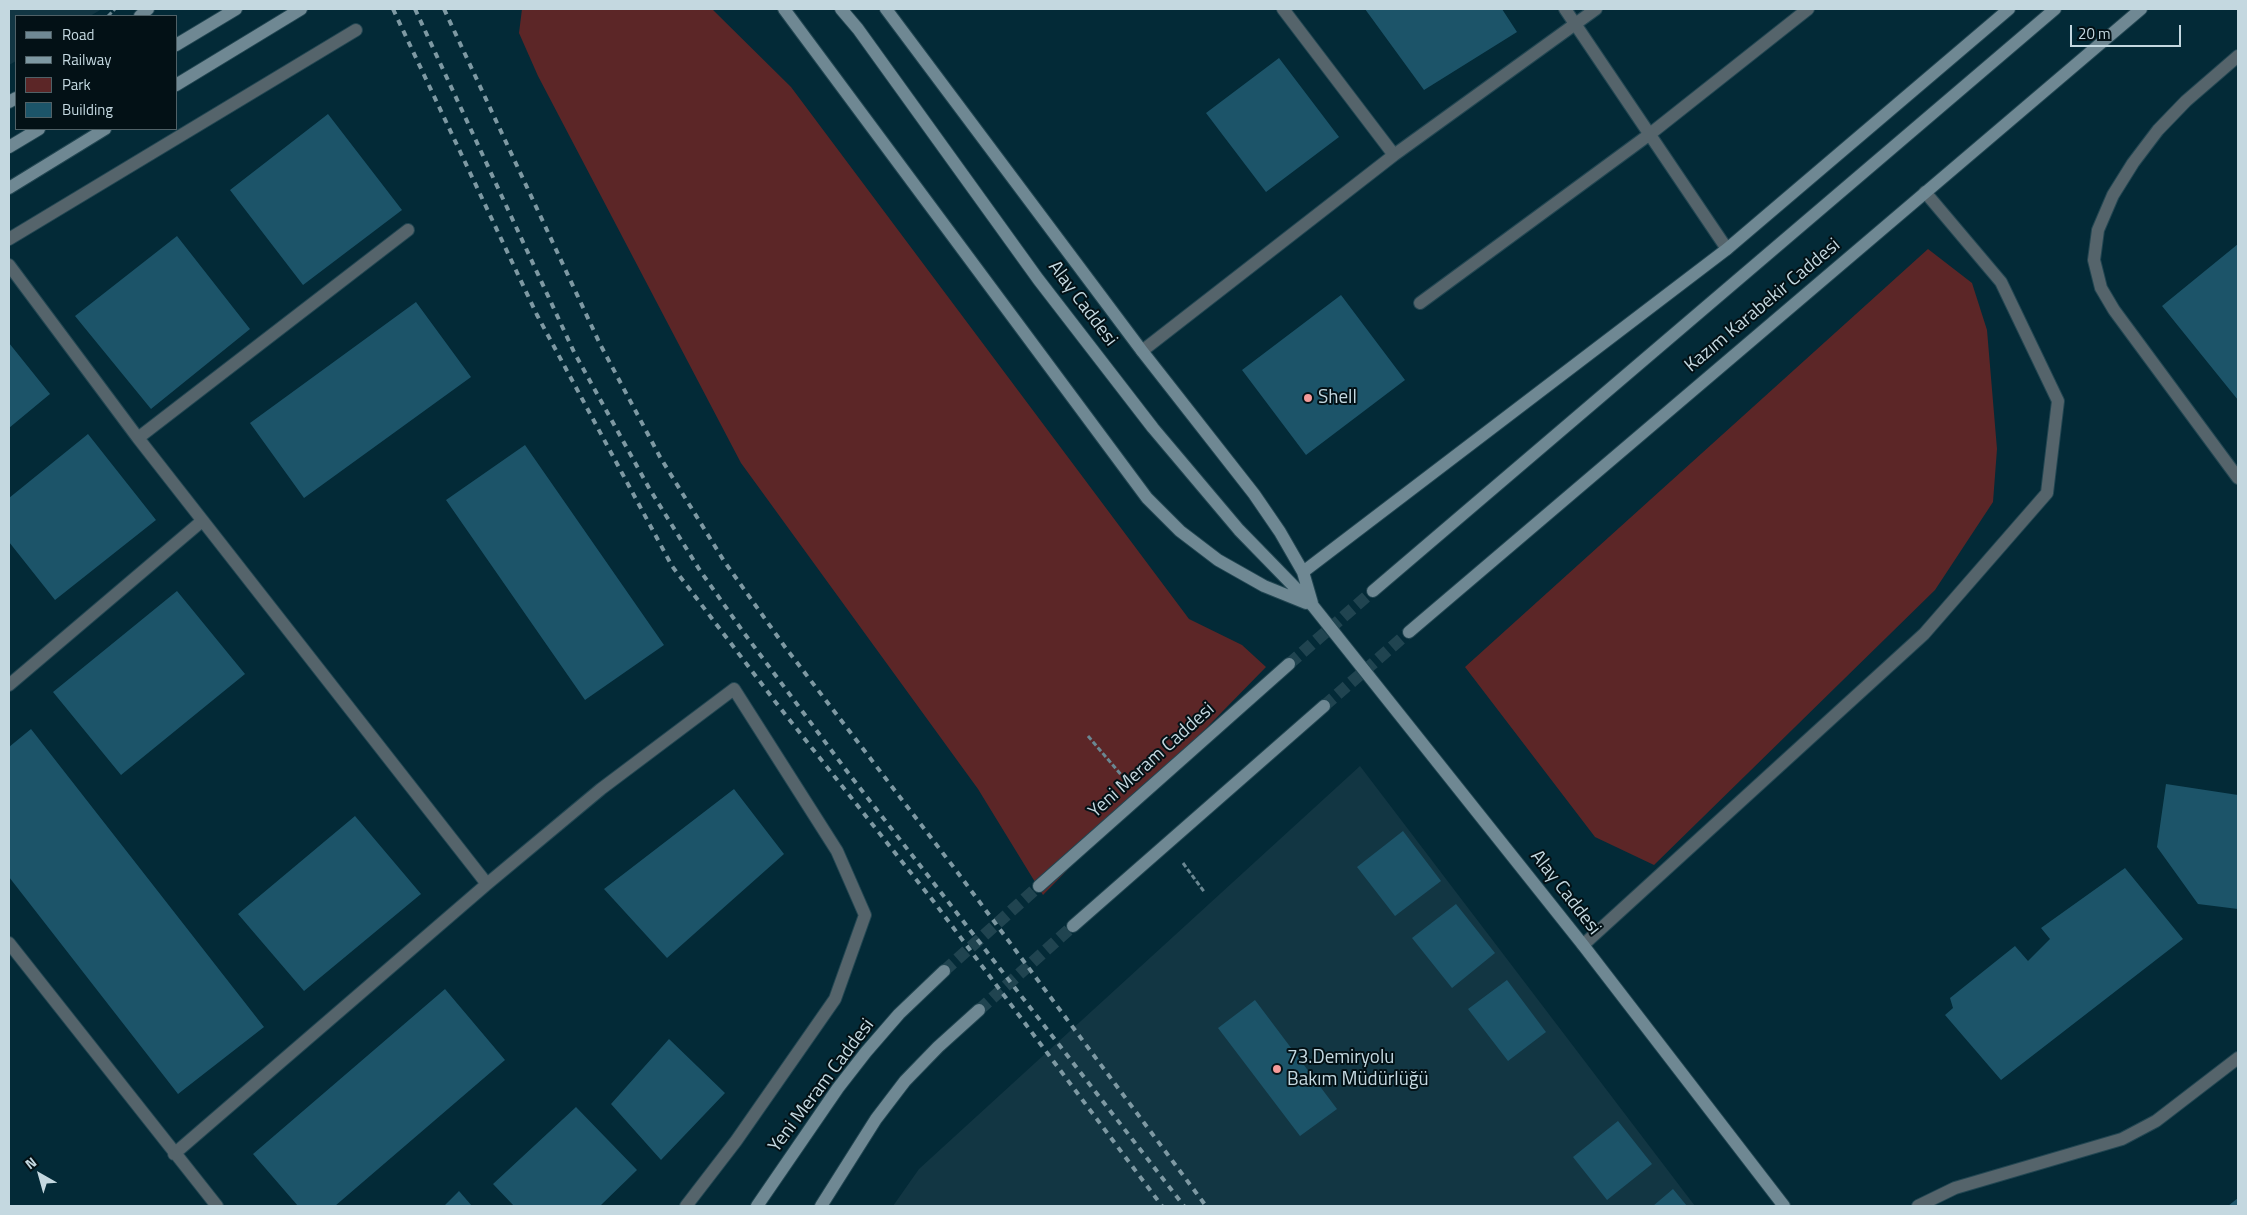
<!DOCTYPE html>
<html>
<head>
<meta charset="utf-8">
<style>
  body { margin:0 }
  #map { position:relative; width:2247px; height:1215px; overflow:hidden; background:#032a37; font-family:"Titillium Web",sans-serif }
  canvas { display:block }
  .frame { position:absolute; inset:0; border:10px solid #c4d8e0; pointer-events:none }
  .legend { position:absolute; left:15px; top:15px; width:162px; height:115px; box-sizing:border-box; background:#031116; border:1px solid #506167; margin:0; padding:6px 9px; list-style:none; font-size:15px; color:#c4d8e0 }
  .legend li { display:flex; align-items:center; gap:10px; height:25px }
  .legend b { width:25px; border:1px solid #506167 }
  .north { position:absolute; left:15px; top:1150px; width:50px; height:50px; -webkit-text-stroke:4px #031116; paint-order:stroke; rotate:322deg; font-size:14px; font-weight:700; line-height:20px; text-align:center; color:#c4d8e0 }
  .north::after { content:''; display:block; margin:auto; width:18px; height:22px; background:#c4d8e0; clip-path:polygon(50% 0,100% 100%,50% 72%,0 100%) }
  .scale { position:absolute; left:2070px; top:25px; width:111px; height:22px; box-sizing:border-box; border:2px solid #c4d8e0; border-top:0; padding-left:6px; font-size:15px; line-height:18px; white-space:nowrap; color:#c4d8e0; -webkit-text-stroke:4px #031116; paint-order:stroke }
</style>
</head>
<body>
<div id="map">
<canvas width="2247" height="1215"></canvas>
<div class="frame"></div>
<ul class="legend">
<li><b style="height:6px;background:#6f8893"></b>Road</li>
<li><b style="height:6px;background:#7e99a3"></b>Railway</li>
<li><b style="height:14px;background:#5c2627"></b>Park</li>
<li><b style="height:14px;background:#1c5469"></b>Building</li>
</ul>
<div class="north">N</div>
<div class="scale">20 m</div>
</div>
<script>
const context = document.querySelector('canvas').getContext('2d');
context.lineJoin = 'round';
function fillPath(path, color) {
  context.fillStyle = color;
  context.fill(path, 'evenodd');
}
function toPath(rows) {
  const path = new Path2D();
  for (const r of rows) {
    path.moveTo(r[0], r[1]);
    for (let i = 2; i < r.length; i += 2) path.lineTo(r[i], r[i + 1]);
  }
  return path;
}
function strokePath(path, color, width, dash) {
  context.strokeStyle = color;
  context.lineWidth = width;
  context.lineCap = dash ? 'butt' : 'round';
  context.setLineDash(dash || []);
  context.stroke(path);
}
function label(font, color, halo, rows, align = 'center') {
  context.font = font + ' "Titillium Web",sans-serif';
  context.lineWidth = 4;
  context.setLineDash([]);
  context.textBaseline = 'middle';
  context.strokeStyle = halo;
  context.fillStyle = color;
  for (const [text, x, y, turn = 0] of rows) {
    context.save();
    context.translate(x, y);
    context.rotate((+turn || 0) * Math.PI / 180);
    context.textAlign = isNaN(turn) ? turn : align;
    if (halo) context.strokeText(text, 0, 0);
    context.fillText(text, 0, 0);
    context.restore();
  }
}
const built = toPath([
  [9,9,102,9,90,16,16,16,16,61,9,65],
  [1360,766,1695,1206,893,1206,919,1169]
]);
const green = toPath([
  [522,9,712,9,791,87,1189,619,1242,645,1266,667,1043,895,978,789,741,463,538,76,519,33],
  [1928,249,1972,283,1987,330,1997,449,1993,502,1935,590,1654,865,1595,837,1465,667]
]);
const building = toPath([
  [1365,9,1502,9,1517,32,1424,90],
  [1279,58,1339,137,1266,192,1206,113],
  [328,114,402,210,303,285,230,190],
  [177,236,250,329,151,409,75,316],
  [2238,244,2238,400,2162,306],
  [1341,295,1405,380,1306,455,1242,370],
  [416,302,471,377,304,498,250,423],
  [9,343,50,394,9,428],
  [88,434,156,520,55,600,9,542,9,498],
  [525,445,664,645,585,700,446,500],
  [177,591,245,674,121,775,53,692],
  [31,729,264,1027,178,1094,9,877,9,747],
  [2166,784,2238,795,2238,909,2198,904,2157,847],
  [734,789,784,854,667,958,604,889],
  [355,816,421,894,304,991,238,914],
  [1403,831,1441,881,1395,916,1357,867],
  [2125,868,2183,939,2001,1080,1945,1015,1953,1008,1950,998,2015,946,2028,961,2050,939,2041,928],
  [1456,904,1495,953,1452,988,1412,938],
  [1507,980,1546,1032,1508,1061,1468,1009],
  [445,989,505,1060,335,1206,298,1206,253,1154],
  [1255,1000,1337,1109,1300,1136,1218,1028],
  [669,1039,725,1093,661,1160,611,1104],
  [576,1107,637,1170,600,1206,514,1206,493,1184],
  [1618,1121,1652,1164,1607,1200,1573,1157],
  [1673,1189,1687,1206,1653,1206],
  [459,1191,472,1206,444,1206],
  [2238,1198,2238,1206,2228,1206]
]);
const secondaryTunnel = toPath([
  [1289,664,1373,591],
  [1324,706,1409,632],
  [944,971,1039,886],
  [979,1010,1073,926]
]);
const path = toPath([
  [108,16,115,9],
  [1088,736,1123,777],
  [1183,863,1205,893]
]);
const lane = toPath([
  [2238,56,2186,101,2158,130,2133,163,2113,195,2098,230,2094,260,2101,288,2114,310,2238,478],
  [1918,1206,1955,1188,2122,1139,2156,1121,2238,1058]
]);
const street = toPath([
  [1283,9,1394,155],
  [1565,9,1727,249],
  [9,239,356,30],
  [9,265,138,438,487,884],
  [1420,303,1650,134,1808,9],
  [1142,351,1394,155,1596,9],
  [138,438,408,230],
  [9,685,202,521],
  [9,943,217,1206],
  [1583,945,1924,634,2047,493,2058,401,2001,282,1925,192],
  [174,1154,487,884,601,789,734,689,837,851,865,915,835,999,736,1141,686,1206]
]);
const secondary = toPath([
  [784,9,1147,498,1180,531,1218,560,1264,586,1306,603],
  [841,9,858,29,1038,279,1153,428,1239,530,1313,606,1583,945,1784,1206],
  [886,9,1142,351,1254,494,1280,532,1303,572,1312,603],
  [140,16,148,9],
  [176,45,236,9],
  [176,85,301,9],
  [9,102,16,98],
  [9,147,39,129],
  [9,188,105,129],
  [1303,572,1727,249,2009,9],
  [1373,591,2055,9],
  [1409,632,2141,9],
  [1039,886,1289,664],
  [1073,926,1324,706],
  [757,1206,838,1088,866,1052,899,1014,944,971],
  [821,1206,876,1119,905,1081,938,1047,979,1010]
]);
const rail = toPath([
  [393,9,537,315,672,566,777,704,934,902,1162,1206],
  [415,9,574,352,649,488,699,569,744,633,846,770,1184,1206],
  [444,9,600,344,660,457,724,561,785,647,955,869,1206,1206]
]);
const markers = [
  [1308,398,5,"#f59b9a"],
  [1277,1069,5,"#f59b9a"]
];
const streetNames = [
  ["Alay Caddesi",1082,304,53],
  ["Kazım Karabekir Caddesi",1763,306,-40],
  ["Yeni Meram Caddesi",1152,761,-42],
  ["Alay Caddesi",1565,893,52],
  ["Yeni Meram Caddesi",822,1086,-53]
];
const poiNames = [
  ["Shell",1318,398],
  ["73.Demiryolu",1287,1058],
  ["Bakım Müdürlüğü",1287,1080]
];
fillPath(built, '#123643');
fillPath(green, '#5c2627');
fillPath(building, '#1c5469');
strokePath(secondaryTunnel, '#204450', 12, [12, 6]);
strokePath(lane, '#224652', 14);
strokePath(street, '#224652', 14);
strokePath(secondary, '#224652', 14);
strokePath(path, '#6a8792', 3, [5, 2.5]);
strokePath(lane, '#55646b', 12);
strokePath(street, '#55646b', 12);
strokePath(secondary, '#6f8893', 12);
strokePath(rail, '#7e99a3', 4, [6, 6]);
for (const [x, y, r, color] of markers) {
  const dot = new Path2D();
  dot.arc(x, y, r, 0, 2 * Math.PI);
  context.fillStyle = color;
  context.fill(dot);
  strokePath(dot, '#031116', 2);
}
label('19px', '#c4d8e0', '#031116', streetNames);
label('19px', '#c4d8e0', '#031116', poiNames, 'left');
</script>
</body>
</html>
